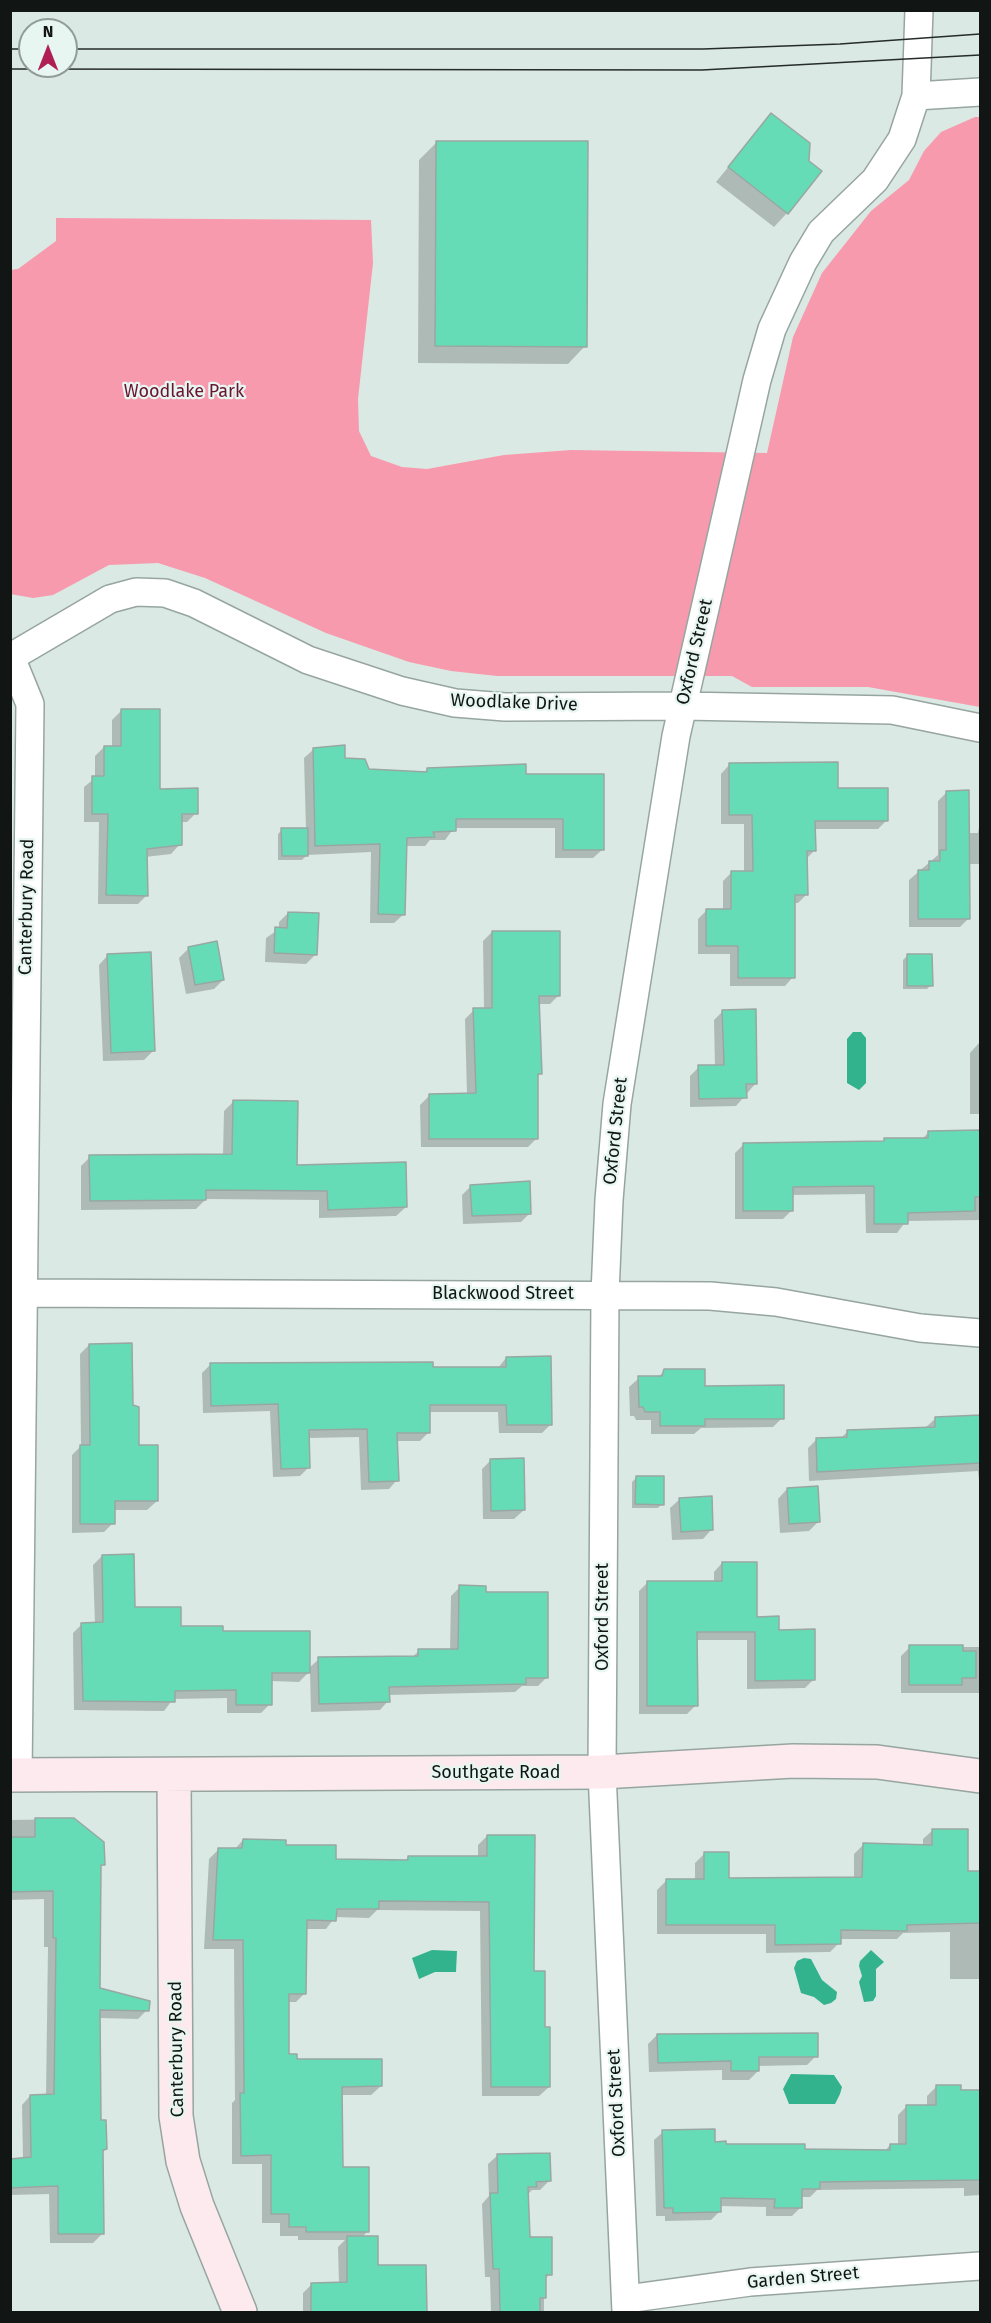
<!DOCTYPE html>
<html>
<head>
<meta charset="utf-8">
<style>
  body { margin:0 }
  #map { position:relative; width:991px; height:2323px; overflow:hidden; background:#dae9e3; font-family:"Fira Sans",sans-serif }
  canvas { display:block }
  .frame { position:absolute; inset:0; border:12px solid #111614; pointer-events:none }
  .north { position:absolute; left:18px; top:18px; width:60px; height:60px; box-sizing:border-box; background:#e7f6f0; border:2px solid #919c98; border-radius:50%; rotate:0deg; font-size:16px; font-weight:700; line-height:24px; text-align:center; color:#111614 }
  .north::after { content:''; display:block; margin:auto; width:21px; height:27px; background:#af1f54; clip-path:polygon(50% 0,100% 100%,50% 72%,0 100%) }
</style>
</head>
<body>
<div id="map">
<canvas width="991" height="2323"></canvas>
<div class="frame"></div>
<div class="north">N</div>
</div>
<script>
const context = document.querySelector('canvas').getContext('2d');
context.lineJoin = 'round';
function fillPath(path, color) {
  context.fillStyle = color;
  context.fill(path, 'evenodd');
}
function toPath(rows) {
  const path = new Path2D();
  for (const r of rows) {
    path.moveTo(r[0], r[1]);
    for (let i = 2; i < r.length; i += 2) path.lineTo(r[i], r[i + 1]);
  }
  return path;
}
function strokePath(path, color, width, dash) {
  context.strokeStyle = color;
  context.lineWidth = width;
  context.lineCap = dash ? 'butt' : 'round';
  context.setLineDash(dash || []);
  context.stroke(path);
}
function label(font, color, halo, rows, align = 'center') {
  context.font = font + ' "Fira Sans",sans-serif';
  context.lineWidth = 4.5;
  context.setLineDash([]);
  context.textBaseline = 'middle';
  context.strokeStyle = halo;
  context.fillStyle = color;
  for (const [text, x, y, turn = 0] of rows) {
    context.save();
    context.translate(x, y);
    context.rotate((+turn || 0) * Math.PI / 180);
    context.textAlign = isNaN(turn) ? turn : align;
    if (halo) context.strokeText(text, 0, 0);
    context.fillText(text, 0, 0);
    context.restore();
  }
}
const green = toPath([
  [975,117,980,117,980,707,868,687,752,687,732,676,497,676,451,671,409,662,326,633,205,578,158,563,109,565,53,595,33,598,10,594,10,270,18,269,56,241,56,218,371,220,373,263,358,399,359,431,371,456,402,467,427,469,504,455,571,450,767,453,793,337,822,273,871,211,909,180,924,151,941,132]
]);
const water = toPath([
  [853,1032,861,1032,866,1038,866,1083,859,1090,847,1083,847,1039],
  [432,1950,457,1951,456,1972,435,1972,419,1979,412,1958],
  [871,1950,884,1962,876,1969,876,1996,873,2001,864,2002,859,1982,862,1976,859,1966,860,1961],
  [804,1958,811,1959,822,1980,837,1992,836,1999,831,2003,824,2005,814,1997,801,1993,794,1968,797,1961],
  [791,2074,834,2075,842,2087,840,2094,835,2104,789,2104,783,2089]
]);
const shadow = toPath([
  [771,115,787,213,774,227,716,182],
  [437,142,585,346,568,364,418,363,419,160],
  [121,711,159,790,196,813,187,822,180,822,180,844,171,854,145,857,147,895,138,904,98,904,99,822,84,822,84,787,95,778,95,756,104,747,112,747,112,720],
  [314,749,368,770,424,773,427,769,525,775,603,849,593,858,555,858,555,828,454,828,445,840,430,840,425,846,405,846,404,914,394,923,370,923,371,852,307,855,302,860,278,860,278,834,282,830,306,829,304,758],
  [729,765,837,790,887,820,878,829,814,829,815,850,806,859,807,894,798,903,794,903,793,977,785,986,730,986,730,954,698,954,698,919,707,910,723,910,723,881,731,873,744,872,744,824,721,824,721,774],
  [947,792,968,833,978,833,980,822,980,864,968,864,969,918,960,927,909,927,909,880,938,855,938,801],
  [288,913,316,954,306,964,265,962,266,938,279,929,279,922],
  [492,932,559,995,550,1004,538,1004,540,1074,536,1077,537,1138,528,1147,421,1147,420,1105,429,1096,467,1095,465,1019,474,1010,484,1009,483,941],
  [188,949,223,980,214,989,186,994,179,958],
  [108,955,153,1051,144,1060,103,1061,99,965],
  [907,956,931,985,927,989,903,989,903,960],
  [723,1011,756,1083,736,1106,690,1107,690,1076,699,1067,715,1067,714,1020],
  [979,1043,980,1114,970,1114,970,1053],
  [233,1102,295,1167,406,1207,396,1216,319,1218,319,1200,206,1199,196,1209,81,1210,81,1166,90,1157,223,1155,224,1111],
  [929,1132,980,1132,980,1220,906,1221,897,1233,866,1233,865,1194,792,1195,792,1210,783,1219,735,1219,735,1153,744,1144,882,1142,885,1140,921,1140],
  [471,1186,530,1213,521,1222,463,1224,462,1195],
  [89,1345,132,1406,138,1446,157,1501,147,1510,113,1510,113,1523,104,1532,72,1533,72,1455,81,1446,80,1354],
  [506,1358,551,1424,542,1433,499,1433,498,1412,428,1412,428,1433,420,1441,396,1441,397,1480,389,1489,361,1490,359,1437,308,1438,309,1467,300,1476,273,1477,270,1411,203,1413,202,1373,210,1365,498,1368],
  [665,1371,703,1387,782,1418,773,1427,701,1428,694,1434,651,1434,651,1420,636,1420,634,1416,630,1416,629,1387,639,1378,658,1377],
  [980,1417,980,1490,978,1471,809,1481,808,1448,817,1439,840,1439,848,1431,926,1427,935,1419],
  [491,1460,524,1510,514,1519,483,1519,482,1469],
  [636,1478,662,1504,658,1508,632,1508,632,1482],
  [787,1489,818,1522,809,1531,780,1533,778,1499],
  [680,1499,712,1529,703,1539,672,1540,670,1508],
  [102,1556,133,1609,179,1628,222,1633,308,1669,319,1659,412,1657,419,1651,450,1650,451,1596,460,1587,484,1594,547,1677,538,1686,522,1686,515,1692,388,1695,388,1701,380,1710,311,1712,310,1671,299,1682,271,1681,270,1704,261,1713,227,1713,227,1698,173,1699,164,1711,74,1710,73,1633,82,1624,95,1624,93,1565],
  [722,1563,755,1618,814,1679,805,1688,747,1689,747,1640,695,1640,696,1705,687,1714,639,1714,639,1591,648,1582,714,1582,714,1572],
  [910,1647,980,1647,980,1693,901,1693,901,1656],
  [73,1819,103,1864,100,1868,99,1989,147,2010,138,2019,99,2018,100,2122,106,2149,102,2153,102,2234,93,2243,50,2243,49,2194,10,2195,10,2160,23,2159,22,2105,30,2096,46,2096,48,1947,44,1947,44,1899,10,1900,10,1820],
  [933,1830,967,1873,980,1872,980,1979,950,1979,950,1932,903,1933,897,1939,839,1939,839,1943,830,1952,766,1953,766,1934,657,1934,657,1890,666,1881,695,1881,695,1863,704,1854,728,1880,854,1879,854,1854,863,1845,923,1846,923,1839],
  [487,1836,533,1972,544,2028,549,2087,539,2096,482,2096,480,1911,377,1910,369,1918,335,1917,326,1929,306,1929,305,1993,296,2002,287,2002,287,2056,295,2061,381,2086,371,2095,341,2095,341,2168,368,2231,361,2238,377,2267,425,2312,303,2312,303,2293,312,2284,339,2284,338,2247,345,2240,298,2240,298,2236,280,2236,280,2223,262,2223,262,2164,232,2164,232,2103,235,2100,234,1949,204,1949,209,1859,218,1850,234,1850,243,1840,284,1846,334,1860,405,1861,408,1857,478,1857,478,1845],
  [657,2035,816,2056,807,2065,758,2066,758,2071,749,2080,722,2080,722,2070,649,2072,648,2044],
  [936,2087,959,2092,980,2092,980,2195,964,2196,964,2188,817,2190,810,2197,801,2197,800,2208,792,2216,766,2216,766,2207,720,2206,720,2211,711,2220,665,2221,665,2216,656,2216,654,2140,663,2132,725,2146,885,2151,890,2145,898,2145,898,2115,906,2107,927,2107,927,2096],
  [498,2155,549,2181,540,2190,532,2190,527,2195,528,2238,550,2274,544,2280,544,2312,491,2312,490,2277,485,2277,482,2204,489,2196,488,2164]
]);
const building = toPath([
  [771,113,810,143,809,161,822,171,788,214,728,167,771,113],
  [436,141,588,141,587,347,435,346,436,141],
  [121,709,160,709,160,789,198,788,198,814,182,814,182,845,147,849,148,896,106,895,108,814,92,814,92,776,104,776,104,746,121,746,121,709],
  [345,745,345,758,365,759,369,769,427,772,427,768,526,764,526,774,604,774,604,850,563,850,563,819,456,819,456,831,433,832,435,837,407,838,405,915,378,914,380,844,315,846,313,748,345,745],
  [838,762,838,788,888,788,888,821,815,821,816,851,807,851,808,895,795,895,795,978,738,978,738,946,706,946,706,909,731,909,731,871,753,871,752,815,729,815,729,763,838,762],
  [969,790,970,919,918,919,918,870,929,870,929,861,940,861,940,850,946,850,946,791,969,790],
  [281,828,308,828,308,856,282,856,281,828],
  [288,912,319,913,317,955,274,953,275,927,287,928,288,912],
  [492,931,560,931,560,996,539,996,542,1074,538,1074,538,1139,429,1139,429,1094,476,1093,473,1008,492,1008,492,931],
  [217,941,224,980,195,985,188,947,217,941],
  [151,952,155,1051,111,1053,107,954,151,952],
  [907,954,932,954,933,986,907,986,907,954],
  [756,1009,757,1084,746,1084,747,1098,699,1099,698,1065,724,1065,722,1010,756,1009],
  [233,1100,298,1101,297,1165,406,1162,407,1207,328,1210,327,1191,206,1190,206,1200,90,1201,89,1155,232,1154,233,1100],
  [981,1130,981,1197,975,1197,975,1211,908,1213,908,1224,874,1224,874,1186,793,1187,793,1211,743,1211,743,1143,884,1141,884,1138,928,1138,928,1131,981,1130],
  [530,1181,531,1214,472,1216,470,1185,530,1181],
  [132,1343,133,1405,139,1407,139,1445,158,1445,158,1501,115,1501,115,1524,80,1524,80,1445,90,1445,89,1344,132,1343],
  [551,1356,552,1425,507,1425,506,1405,430,1405,430,1433,397,1433,399,1481,369,1482,367,1429,309,1430,310,1468,281,1469,278,1404,211,1406,210,1363,433,1362,433,1367,506,1367,506,1357,551,1356],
  [664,1369,705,1369,705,1386,784,1385,784,1419,705,1419,705,1426,660,1426,660,1412,645,1412,643,1407,639,1407,638,1376,662,1376,664,1369],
  [981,1415,981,1463,817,1472,816,1438,847,1437,847,1430,935,1427,935,1417,981,1415],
  [524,1458,525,1510,491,1511,490,1459,524,1458],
  [636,1476,664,1476,664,1505,635,1504,636,1476],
  [818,1486,820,1522,789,1524,787,1488,818,1486],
  [712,1496,713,1530,681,1532,679,1498,712,1496],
  [134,1554,135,1607,181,1607,181,1626,223,1626,223,1631,310,1631,310,1673,272,1673,272,1705,236,1705,236,1690,175,1691,175,1702,83,1701,81,1623,103,1622,102,1555,134,1554],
  [722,1562,757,1562,757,1617,779,1616,779,1630,815,1629,815,1680,755,1681,755,1632,697,1632,698,1706,647,1706,647,1581,722,1581,722,1562],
  [459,1585,486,1586,486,1592,548,1592,548,1678,526,1678,526,1684,389,1687,390,1702,319,1704,318,1657,418,1656,418,1649,458,1649,459,1585],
  [909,1645,963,1645,963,1651,976,1651,976,1678,962,1678,962,1685,909,1685,909,1645],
  [35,1818,74,1818,104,1842,105,1865,101,1865,100,1988,150,2001,149,2011,100,2010,101,2120,106,2120,107,2149,103,2150,104,2234,58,2234,58,2186,10,2188,10,2159,31,2157,30,2095,54,2094,56,1938,53,1938,53,1891,10,1892,10,1837,35,1837,35,1818],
  [932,1829,968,1829,968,1871,981,1871,981,1923,907,1925,907,1931,841,1930,841,1944,775,1945,775,1925,666,1925,666,1879,704,1879,704,1852,729,1852,729,1878,862,1877,863,1843,932,1845,932,1829],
  [487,1835,535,1835,534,1971,545,1971,545,2027,550,2027,550,2087,491,2087,489,1902,379,1901,379,1909,337,1909,336,1921,307,1920,306,1994,289,1994,289,2054,297,2054,297,2059,382,2059,382,2086,342,2087,343,2167,369,2167,369,2232,306,2232,306,2227,289,2227,289,2214,271,2214,271,2155,241,2156,240,2093,244,2093,243,1940,213,1940,218,1848,242,1848,243,1839,286,1840,286,1845,336,1845,336,1859,408,1860,408,1856,487,1856,487,1835],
  [818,2033,818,2057,759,2057,759,2071,731,2071,731,2061,658,2063,657,2034,818,2033],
  [936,2085,961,2085,961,2090,981,2090,981,2180,820,2182,820,2189,802,2189,802,2208,774,2208,775,2199,721,2198,721,2212,673,2213,673,2208,664,2208,662,2130,715,2129,715,2142,726,2141,726,2144,805,2144,805,2149,890,2150,890,2144,906,2144,906,2105,936,2105,936,2085],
  [550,2153,551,2181,536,2182,537,2187,528,2187,530,2237,552,2237,552,2275,546,2275,546,2298,540,2298,540,2313,500,2313,499,2269,493,2269,490,2193,498,2193,497,2154,550,2153],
  [347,2236,378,2236,378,2265,426,2265,427,2313,311,2313,311,2283,347,2282,347,2236]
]);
const street = toPath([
  [916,96,980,92],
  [10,655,30,704,18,1775],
  [11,657,110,599,136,592,165,593,194,603,308,660,402,691,455,703,505,707,683,706,892,710,980,728],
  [22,1293,710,1296,776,1302,920,1328,980,1333],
  [626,2299,750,2282,980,2266],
  [626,2312,602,1772,605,1294,609,1200,617,1104,676,736,757,380,772,329,803,262,821,232,875,180,902,139,916,96,919,10]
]);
const secondary = toPath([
  [10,1775,602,1772,793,1761,877,1762,980,1776],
  [174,1775,176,2116,183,2161,197,2206,240,2312]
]);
const tram = toPath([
  [10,49,30,49],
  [66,49,703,49,840,44,980,34],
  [10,69,702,70,980,55]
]);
const parkNames = [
  ["Woodlake Park",184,392]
];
const streetNames = [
  ["Oxford Street",695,652,-77],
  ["Woodlake Drive",514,703,2],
  ["Canterbury Road",27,907,-89],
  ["Oxford Street",616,1131,-84],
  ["Blackwood Street",503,1294],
  ["Oxford Street",603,1617,-90],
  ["Southgate Road",496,1773],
  ["Canterbury Road",177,2049,-91],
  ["Oxford Street",617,2103,-93],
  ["Garden Street",803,2278,-5]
];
fillPath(green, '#f79aae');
fillPath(water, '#33b28e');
fillPath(shadow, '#0003');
fillPath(building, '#65dcb6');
strokePath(building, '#99a7a2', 1.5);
strokePath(street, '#97a5a0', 30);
strokePath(secondary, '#97a5a0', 36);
strokePath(street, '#fff', 27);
strokePath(secondary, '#fceaee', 33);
strokePath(tram, '#262c29', 1.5);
label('18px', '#6a1432', '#e7f6f0', parkNames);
label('18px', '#111614', '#e7f6f0', streetNames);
</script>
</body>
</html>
